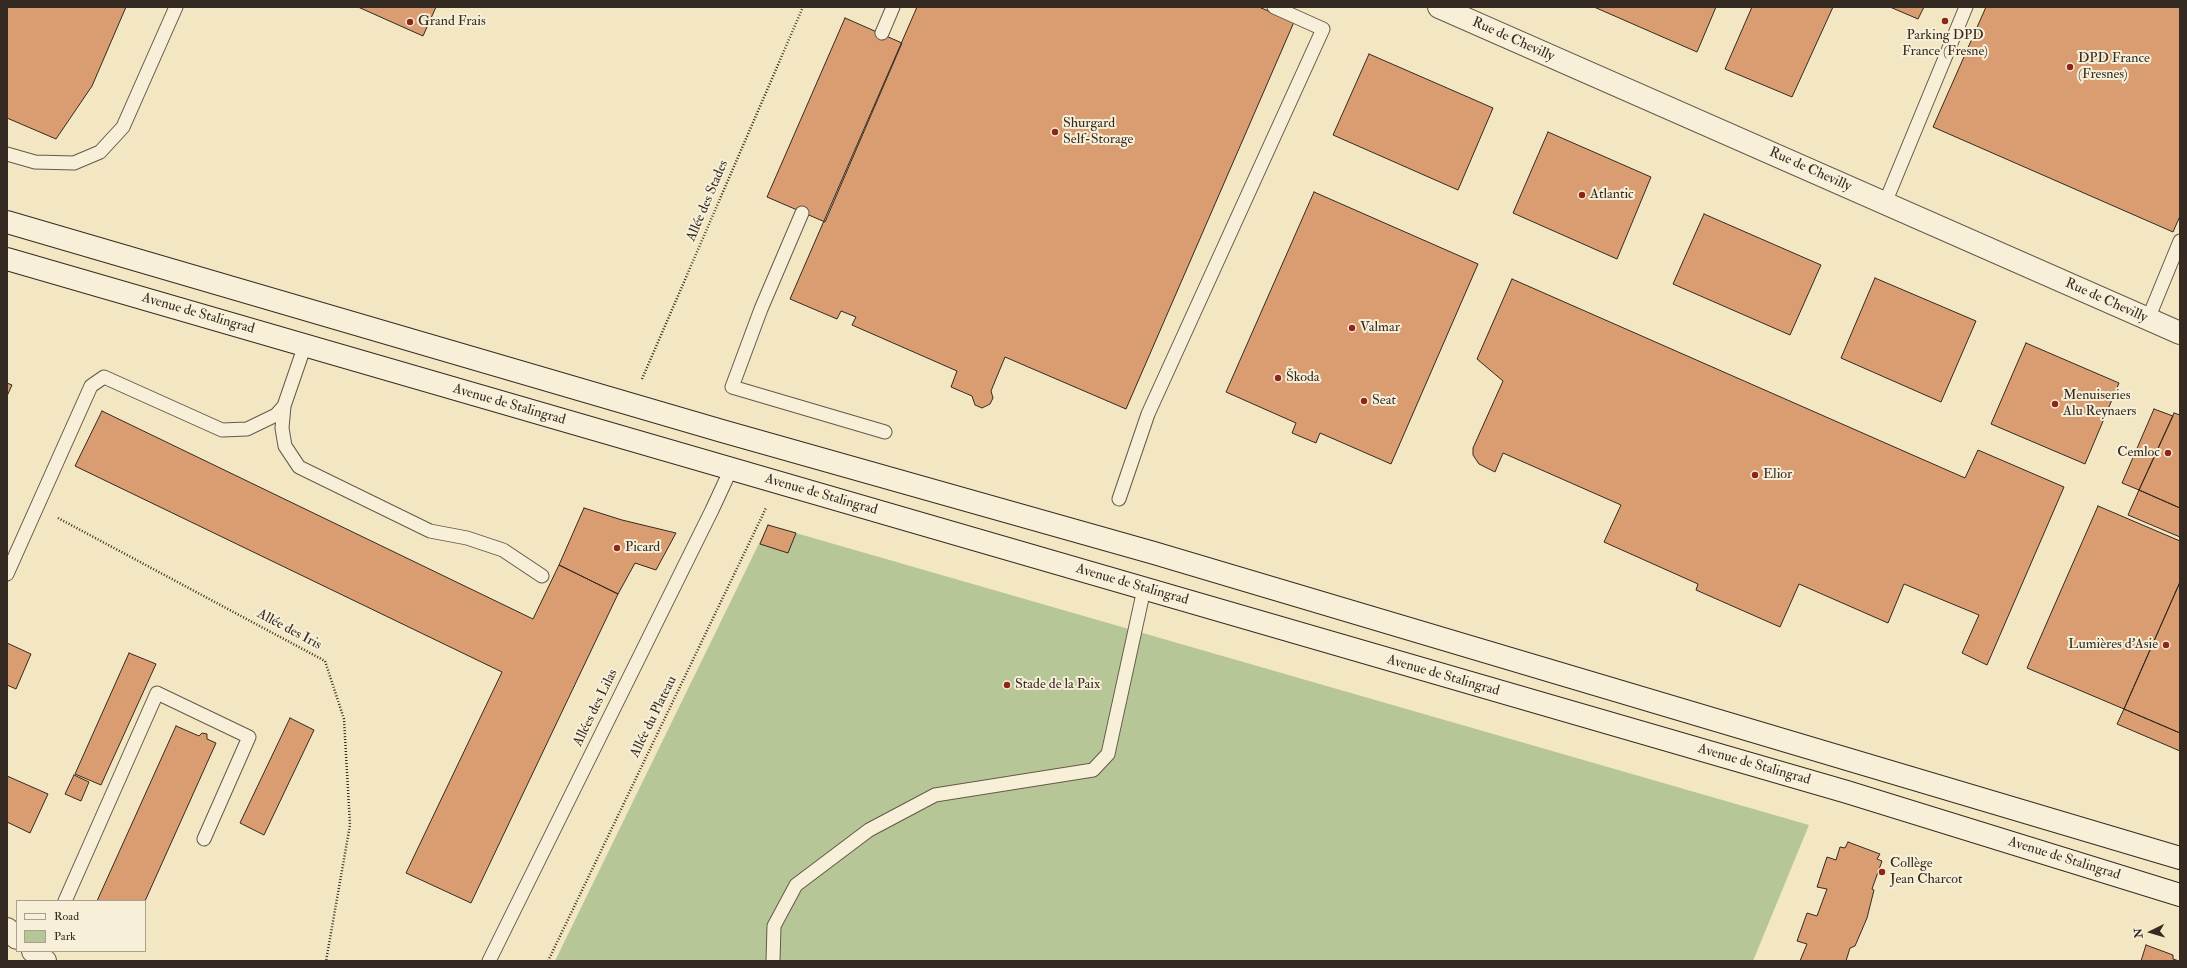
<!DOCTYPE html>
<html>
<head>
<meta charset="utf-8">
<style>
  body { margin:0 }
  #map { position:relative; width:2187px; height:968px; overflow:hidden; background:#f3e7c3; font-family:"IM FELL Double Pica",serif }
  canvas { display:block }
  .frame { position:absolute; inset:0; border:8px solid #342a21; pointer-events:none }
  .legend { position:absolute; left:16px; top:900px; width:130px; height:52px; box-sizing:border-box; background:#f7efd8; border:1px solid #a9a08f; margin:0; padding:5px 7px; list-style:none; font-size:12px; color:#342a21 }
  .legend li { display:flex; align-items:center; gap:8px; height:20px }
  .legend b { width:20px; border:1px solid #a9a08f }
  .north { position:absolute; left:2131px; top:912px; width:40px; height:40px; -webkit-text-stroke:3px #f7efd8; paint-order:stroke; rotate:265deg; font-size:11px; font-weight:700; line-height:16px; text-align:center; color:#342a21 }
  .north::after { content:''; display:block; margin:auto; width:14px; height:18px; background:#342a21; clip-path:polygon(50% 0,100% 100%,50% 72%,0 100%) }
</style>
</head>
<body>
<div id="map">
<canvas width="2187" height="968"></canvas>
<div class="frame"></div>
<ul class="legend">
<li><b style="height:5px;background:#f7efd8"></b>Road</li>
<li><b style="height:11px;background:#b7c697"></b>Park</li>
</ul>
<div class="north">N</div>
</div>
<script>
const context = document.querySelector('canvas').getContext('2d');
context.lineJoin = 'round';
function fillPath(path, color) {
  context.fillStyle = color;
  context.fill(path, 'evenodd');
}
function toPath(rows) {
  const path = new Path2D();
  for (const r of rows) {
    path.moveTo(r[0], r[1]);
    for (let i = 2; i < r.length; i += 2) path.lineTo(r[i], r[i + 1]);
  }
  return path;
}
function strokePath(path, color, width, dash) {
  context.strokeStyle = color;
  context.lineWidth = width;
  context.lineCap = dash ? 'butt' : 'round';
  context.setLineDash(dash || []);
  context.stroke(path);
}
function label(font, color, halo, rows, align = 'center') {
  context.font = font + ' "IM FELL Double Pica",serif';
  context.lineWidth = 4;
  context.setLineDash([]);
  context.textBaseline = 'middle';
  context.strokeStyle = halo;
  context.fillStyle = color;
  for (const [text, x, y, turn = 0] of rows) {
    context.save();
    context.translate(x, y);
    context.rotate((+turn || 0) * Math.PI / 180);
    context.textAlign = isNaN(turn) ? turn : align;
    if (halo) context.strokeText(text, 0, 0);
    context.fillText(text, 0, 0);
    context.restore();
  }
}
const green = toPath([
  [768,525,1809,825,1753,961,555,961]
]);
const building = toPath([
  [7,7,126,7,92,86,56,139,7,118,7,7],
  [358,7,436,7,423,36,358,7],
  [917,7,1259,7,1294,22,1126,409,1005,357,991,391,993,398,990,404,982,408,975,405,972,396,951,387,957,371,852,325,856,317,841,311,837,319,790,299,917,7],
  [1594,7,1716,7,1697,52,1594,7],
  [1752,7,1833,7,1792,97,1725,69,1752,7],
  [1890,7,1924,7,1918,19,1890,7],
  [1986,7,2180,7,2180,216,2173,232,1933,127,1986,7],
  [845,18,902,43,825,222,767,197,845,18],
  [1369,54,1493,108,1458,190,1333,135,1369,54],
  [1548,132,1651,177,1617,259,1513,213,1548,132],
  [1314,192,1478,264,1391,464,1320,433,1316,443,1292,433,1296,423,1226,392,1314,192],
  [1704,214,1821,265,1790,335,1673,284,1704,214],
  [1875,278,1976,321,1941,402,1841,358,1875,278],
  [1512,279,1965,478,1978,450,2064,487,1987,665,1962,653,1979,615,1904,584,1888,623,1799,584,1780,627,1696,590,1698,584,1604,542,1621,505,1503,453,1495,472,1479,464,1473,455,1473,448,1503,381,1477,359,1512,279],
  [2026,343,2119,383,2085,464,1991,424,2026,343],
  [7,383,12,385,7,396,7,383],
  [2154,409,2173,416,2139,490,2122,483,2154,409],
  [102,411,533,619,559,565,618,594,471,903,406,873,502,672,75,466,102,411],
  [2174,413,2180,415,2180,508,2139,490,2174,413],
  [2139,490,2180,508,2180,537,2128,515,2139,490],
  [2098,506,2180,541,2180,582,2124,709,2027,668,2098,506],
  [584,508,622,520,676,533,656,570,635,563,618,594,559,565,584,508],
  [768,525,796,533,788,553,760,544,768,525],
  [2180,582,2180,733,2124,709,2180,582],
  [7,643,31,654,16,689,7,685,7,643],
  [129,653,156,664,101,785,75,774,129,653],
  [2124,709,2180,733,2180,751,2117,724,2124,709],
  [290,718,314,730,264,835,240,823,290,718],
  [176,726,199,736,202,733,207,734,207,739,216,743,145,901,97,901,176,726],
  [74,775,89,782,81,801,65,794,74,775],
  [7,776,48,794,30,833,7,822,7,776],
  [1848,842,1880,854,1877,859,1882,861,1872,889,1874,890,1867,918,1855,946,1850,948,1846,961,1800,961,1807,944,1797,941,1807,913,1817,916,1827,889,1817,887,1827,857,1836,860,1840,847,1845,848,1848,842],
  [2146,945,2173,955,2173,959,2179,961,2141,961,2146,945]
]);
const path = toPath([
  [642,379,803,7],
  [58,518,325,661,344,719,350,825,326,961],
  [548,961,766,508]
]);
const service = toPath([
  [882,33,893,7],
  [7,154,35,162,74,163,100,152,123,127,176,7],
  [1885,203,1966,7],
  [802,213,761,309,732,387,885,432],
  [2148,319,2180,241],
  [284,406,282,428,285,446,299,467,430,531,467,538,503,550,542,576],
  [1119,499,1148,414,1323,29,1274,7],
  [7,574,91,386,104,377,222,430,247,429,276,415,284,406,305,345],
  [65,901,157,693,249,737,204,839],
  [489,961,712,510,731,469],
  [773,961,774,926,796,885,869,830,935,795,1093,770,1108,754,1144,589]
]);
const minor = toPath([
  [1439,7,2180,333],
  [7,929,17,938],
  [33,951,45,961]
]);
const secondary = toPath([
  [7,222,722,431,1154,553,2180,858],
  [7,259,1847,792,2180,895]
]);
const markers = [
  [1945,21,4,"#8f2418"],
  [410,22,4,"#8f2418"],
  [2070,67,4,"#8f2418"],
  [1055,132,4,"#8f2418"],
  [1582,195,4,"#8f2418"],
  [1352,328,4,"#8f2418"],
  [1278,378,4,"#8f2418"],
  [1364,401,4,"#8f2418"],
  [2055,404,4,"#8f2418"],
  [2168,453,4,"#8f2418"],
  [1755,475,4,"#8f2418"],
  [617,548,4,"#8f2418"],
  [2166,645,4,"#8f2418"],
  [1007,685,4,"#8f2418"],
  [1882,872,4,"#8f2418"]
];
const poiNames = [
  ["Grand Frais",418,22],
  ["Parking DPD",1945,36,"center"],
  ["France (Fresne)",1945,52,"center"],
  ["DPD France",2078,59],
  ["(Fresnes)",2078,75],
  ["Shurgard",1063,124],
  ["Self-Storage",1063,140],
  ["Atlantic",1590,195],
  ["Valmar",1360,328],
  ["Škoda",1286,378],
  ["Menuiseries",2063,396],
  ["Alu Reynaers",2063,412],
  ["Seat",1372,401],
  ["Cemloc",2160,453,"right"],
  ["Elior",1763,475],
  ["Picard",625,548],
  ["Lumières d'Asie",2158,645,"right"],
  ["Stade de la Paix",1015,685],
  ["Collège",1890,864],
  ["Jean Charcot",1890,880]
];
const streetNames = [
  ["Rue de Chevilly",1513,40,24],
  ["Rue de Chevilly",1810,170,24],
  ["Allée des Stades",708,201,-67],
  ["Rue de Chevilly",2106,301,24],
  ["Avenue de Stalingrad",198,314,16],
  ["Avenue de Stalingrad",509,405,16],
  ["Avenue de Stalingrad",821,495,16],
  ["Avenue de Stalingrad",1132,585,16],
  ["Allée des Iris",289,630,28],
  ["Avenue de Stalingrad",1443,676,16],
  ["Allées des Lilas",596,708,-64],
  ["Allée du Plateau",654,717,-64],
  ["Avenue de Stalingrad",1754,765,16],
  ["Avenue de Stalingrad",2064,859,17]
];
fillPath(green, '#b7c697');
fillPath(building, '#d99d71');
strokePath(building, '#342a21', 1);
strokePath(service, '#64594a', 15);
strokePath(minor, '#64594a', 24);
strokePath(secondary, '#342a21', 24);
strokePath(path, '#342a21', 2.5, [1, 2]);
strokePath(service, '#f7efd8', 13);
strokePath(minor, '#f7efd8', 22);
strokePath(secondary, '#f7efd8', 22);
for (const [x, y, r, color] of markers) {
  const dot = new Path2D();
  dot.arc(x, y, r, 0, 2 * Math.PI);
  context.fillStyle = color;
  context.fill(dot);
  strokePath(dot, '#f7efd8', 1.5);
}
label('14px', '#342a21', '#f7efd8', poiNames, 'left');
label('14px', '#342a21', '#f7efd8', streetNames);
</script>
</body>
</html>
